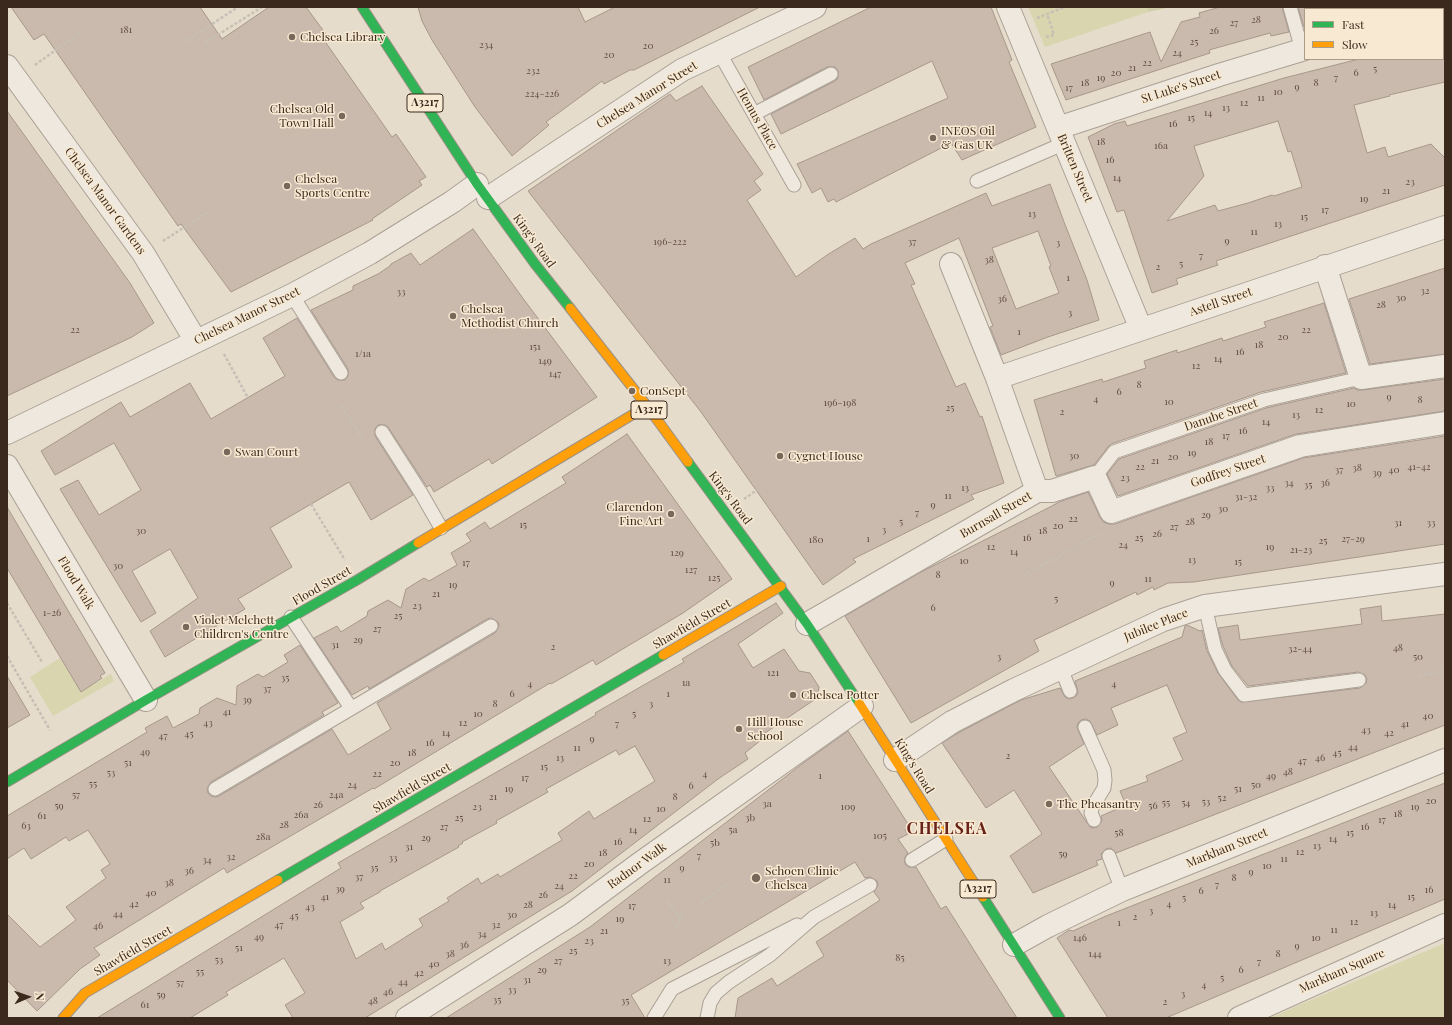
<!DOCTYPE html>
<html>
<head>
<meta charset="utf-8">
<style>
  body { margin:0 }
  #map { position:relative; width:1452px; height:1025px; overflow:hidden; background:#e6dccc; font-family:"Playfair Display",serif }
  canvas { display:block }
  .frame { position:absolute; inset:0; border:8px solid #3b291d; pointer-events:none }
  .legend { position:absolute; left:1304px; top:8px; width:140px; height:52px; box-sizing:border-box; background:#f8ead2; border:1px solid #ac9d8a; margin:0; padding:5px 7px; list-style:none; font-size:12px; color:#3b291d }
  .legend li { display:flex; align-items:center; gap:8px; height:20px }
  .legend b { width:20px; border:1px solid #ac9d8a }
  .north { position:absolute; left:8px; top:977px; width:40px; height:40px; -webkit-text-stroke:3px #f8ead2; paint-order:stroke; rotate:88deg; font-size:11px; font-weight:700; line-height:16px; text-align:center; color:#3b291d }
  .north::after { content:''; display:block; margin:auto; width:14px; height:18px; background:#3b291d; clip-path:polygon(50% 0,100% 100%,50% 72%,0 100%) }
</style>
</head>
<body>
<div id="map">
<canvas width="1452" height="1025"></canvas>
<div class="frame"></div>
<ul class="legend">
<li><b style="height:5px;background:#30b455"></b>Fast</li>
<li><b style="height:5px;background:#ff9f0a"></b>Slow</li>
</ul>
<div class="north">N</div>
</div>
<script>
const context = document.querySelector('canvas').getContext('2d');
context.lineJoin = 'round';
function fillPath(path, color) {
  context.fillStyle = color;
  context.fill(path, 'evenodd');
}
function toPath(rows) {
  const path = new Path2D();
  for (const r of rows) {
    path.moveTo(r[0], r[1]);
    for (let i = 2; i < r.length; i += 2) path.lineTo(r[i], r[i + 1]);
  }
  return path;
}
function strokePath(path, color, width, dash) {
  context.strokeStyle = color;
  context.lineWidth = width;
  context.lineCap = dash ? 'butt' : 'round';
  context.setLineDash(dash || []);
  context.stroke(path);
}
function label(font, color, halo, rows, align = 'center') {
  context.font = font + ' "Playfair Display",serif';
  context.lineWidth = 3;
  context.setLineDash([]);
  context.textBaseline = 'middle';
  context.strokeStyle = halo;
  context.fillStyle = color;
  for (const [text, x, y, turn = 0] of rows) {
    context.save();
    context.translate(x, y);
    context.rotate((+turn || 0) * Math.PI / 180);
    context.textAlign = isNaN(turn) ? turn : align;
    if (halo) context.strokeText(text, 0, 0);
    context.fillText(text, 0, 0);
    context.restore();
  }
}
const green = toPath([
  [1028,7,1171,7,1148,12,1045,47],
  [60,658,81,691,111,674,114,681,53,716,30,677],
  [1445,943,1445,1017,1270,1018,1297,1006]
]);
const cemetery = toPath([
  [1147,7,1171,7,1148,12]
]);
const building = toPath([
  [11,7,200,7,222,39,269,7,306,7,328,37,324,40,392,137,396,134,426,177,419,181,422,185,372,219,373,220,231,292,181,224,178,226,44,34,34,40,11,7],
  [418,7,578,7,585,22,615,7,760,7,634,70,630,70,604,84,602,81,546,122,549,125,512,156,475,107,432,40,422,21,418,7],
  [871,7,991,7,1012,60,1009,62,1036,127,962,160,951,143,836,202,834,199,828,202,821,188,812,193,797,164,948,98,932,61,781,134,771,114,835,81,838,78,838,71,835,67,827,67,764,100,748,67,871,7],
  [1220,7,1282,7,1289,32,1271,36,1270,33,1209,50,1210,53,1066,100,1051,64,1150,32,1161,62,1181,22,1200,17,1199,13,1220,7],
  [1298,7,1305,7,1305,27,1304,27,1298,7],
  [1359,59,1445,59,1445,82,1389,95,1390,96,1354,105,1367,153,1385,147,1388,157,1431,144,1445,158,1445,185,1216,261,1218,265,1176,279,1178,284,1152,293,1124,210,1117,212,1088,137,1114,124,1125,121,1127,126,1284,78,1359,59],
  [1278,121,1288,152,1291,151,1302,187,1274,196,1272,195,1248,203,1218,211,1215,205,1167,221,1204,176,1194,146,1278,121],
  [702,86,763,174,754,181,761,190,747,200,796,277,827,255,855,238,863,249,871,244,986,193,992,206,1050,184,1064,222,1087,280,1099,320,1048,337,1001,355,990,327,993,326,959,238,905,263,915,284,911,285,956,387,965,383,980,417,982,416,1004,483,971,495,974,499,853,559,856,562,823,585,701,412,528,191,670,94,676,101,702,86],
  [1038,231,1051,266,1049,267,1059,293,1016,309,992,248,1038,231],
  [7,111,130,283,154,323,132,337,7,396,7,111],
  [473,229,522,297,597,397,492,464,489,459,434,492,430,485,427,487,388,427,385,425,378,425,375,429,375,436,413,495,371,520,349,482,270,528,292,567,238,599,245,609,165,657,150,631,198,598,170,549,132,571,156,613,141,622,60,489,78,480,99,515,141,490,114,443,55,475,41,451,121,402,130,417,190,383,211,419,285,376,263,338,297,318,334,377,338,380,345,380,348,376,348,369,311,310,353,290,353,286,378,274,390,266,391,264,411,253,420,265,473,229],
  [1445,268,1445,354,1370,364,1349,299,1445,268],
  [1324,303,1346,373,1261,392,1111,444,1108,447,1094,465,1056,476,1034,400,1102,379,1103,382,1146,368,1144,361,1177,350,1177,353,1222,338,1223,341,1266,327,1264,322,1324,303],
  [1445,379,1445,411,1296,434,1118,496,1107,474,1119,459,1266,408,1354,388,1357,390,1363,390,1445,379],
  [627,434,732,579,683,613,596,665,593,660,551,684,550,683,374,789,373,788,227,873,224,868,94,948,100,955,80,969,37,1011,7,980,7,914,40,947,76,920,66,907,106,878,101,870,110,864,88,830,69,841,66,837,31,859,24,848,7,859,7,816,147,732,145,728,167,716,173,728,199,714,200,708,217,698,236,705,237,686,258,674,263,677,288,662,284,655,300,645,338,703,322,712,324,715,211,782,207,789,208,793,211,796,215,797,219,796,332,729,348,755,391,729,377,703,495,633,499,626,498,622,491,618,487,619,369,689,368,686,352,695,314,638,337,626,341,632,367,616,368,611,388,600,401,608,406,589,424,578,429,581,457,565,451,553,471,541,466,534,485,522,490,529,566,483,562,477,627,434],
  [1445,436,1445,544,1194,582,1168,583,1154,590,1153,587,1137,595,1136,592,1034,640,1039,651,911,723,845,616,921,572,1050,507,1059,502,1088,492,1100,517,1103,522,1109,524,1115,524,1303,458,1445,436],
  [7,507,105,673,100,676,102,678,81,692,7,568,7,507],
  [776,603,783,613,738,644,753,668,784,649,799,671,810,673,819,687,817,698,759,737,761,740,745,753,748,759,718,779,572,891,365,1018,293,1018,285,1005,305,993,284,958,226,992,228,995,190,1018,97,1018,341,868,338,863,596,715,595,713,684,662,682,659,776,603],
  [635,746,655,781,594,819,589,811,558,833,562,840,500,877,498,874,481,884,478,878,447,898,449,901,419,919,423,926,385,950,382,943,356,959,340,922,364,908,360,903,380,892,380,891,459,847,458,846,463,843,462,842,497,823,496,821,548,792,546,789,616,750,619,755,635,746],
  [1381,606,1382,621,1445,614,1445,725,1116,853,1111,848,1106,849,1101,854,1102,859,1096,861,1098,865,1033,893,1010,856,1042,834,1014,790,986,808,942,743,958,733,1021,700,1060,688,1065,697,1069,699,1073,698,1076,696,1078,692,1075,681,1182,637,1185,626,1187,625,1200,631,1202,630,1207,651,1218,673,1238,700,1241,702,1360,688,1366,683,1367,679,1365,675,1358,672,1248,686,1232,666,1223,646,1218,628,1238,625,1240,640,1362,624,1360,609,1381,606],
  [1167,685,1187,732,1173,738,1183,760,1146,776,1148,781,1120,791,1126,805,1101,816,1102,821,1097,827,1093,828,1090,827,1049,767,1084,744,1077,727,1078,723,1081,720,1086,719,1090,721,1097,735,1118,725,1111,708,1167,685],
  [7,676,30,715,7,728,7,676],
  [848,731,910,827,905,830,908,834,898,839,908,853,905,857,905,864,909,867,916,867,941,909,946,906,1017,1018,735,1018,738,998,772,978,777,986,824,956,816,942,880,900,874,892,878,885,877,881,870,877,865,878,855,862,631,995,645,1018,446,1018,590,927,802,764,848,731],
  [1445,783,1445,899,1166,1018,1108,1018,1057,938,1069,930,1073,931,1106,916,1445,783]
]);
const path = toPath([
  [1037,18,1065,7],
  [1046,37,1054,35,1047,14],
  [183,43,238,7],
  [205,43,262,7],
  [35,65,81,32],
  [163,241,208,212],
  [224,354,248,398],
  [341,406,363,440],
  [744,499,757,490],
  [311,504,345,560],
  [1023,576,1100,533],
  [7,603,42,662],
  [7,656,50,730],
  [1419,676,1445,671],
  [666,901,680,918,679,924,668,932],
  [701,903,731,882],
  [680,918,685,914]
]);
const lane = toPath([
  [1290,7,1302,50],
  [719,52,794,185],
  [754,114,831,74],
  [977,181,1065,143],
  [292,295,341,373],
  [382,432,421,493,441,528],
  [1095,477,1114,452,1264,400,1361,378],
  [1205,606,1215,649,1225,670,1244,695,1359,680],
  [291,617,351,708],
  [1061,668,1070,691],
  [1085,727,1104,770,1105,780,1104,788,1092,808,1091,813,1094,820],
  [215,789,491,626],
  [1109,856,1122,890],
  [912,860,946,839],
  [654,1018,672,989,797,925],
  [707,1018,710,1003,716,993,729,982,770,955,814,917,870,885]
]);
const street = toPath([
  [1008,7,1141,329],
  [1443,19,1445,18],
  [7,66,143,253,196,341],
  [1058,128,1219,75,1305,49],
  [488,198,682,70,815,7],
  [951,264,997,378,1037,491],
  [1325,266,1361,378,1445,366],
  [997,378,1445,227],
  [7,433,292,295,370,253,452,202,477,184],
  [7,466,146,700],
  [1037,491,1052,491,1095,477,1111,512,1300,446,1445,423],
  [807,624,1037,491],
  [895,760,952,722,1014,690,1163,620,1205,606,1445,574],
  [1014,945,1048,926,1122,890,1445,760],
  [407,1018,570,915,639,864,862,706],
  [1239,1018,1445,925]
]);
const fast = toPath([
  [362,7,477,184,535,264,570,308],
  [688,462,807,624,859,703],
  [7,782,146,700,357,580,418,543],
  [278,880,663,655],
  [983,897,1060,1018]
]);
const slow = toPath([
  [570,308,647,406,688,462],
  [418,543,647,406],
  [663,655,781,586],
  [859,703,983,897],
  [63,1018,85,993,278,880]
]);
const markers = [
  [292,37,4,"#77685a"],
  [342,116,4,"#77685a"],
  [933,138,4,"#77685a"],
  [287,186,4,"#77685a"],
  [453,316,4,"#77685a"],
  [632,391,4,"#77685a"],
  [227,452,4,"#77685a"],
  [780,456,4,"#77685a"],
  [671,514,4,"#77685a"],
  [186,627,4,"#77685a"],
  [793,695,4,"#77685a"],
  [739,729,4,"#77685a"],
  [1049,804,4,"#77685a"],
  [756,878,5,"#77685a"]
];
const numberNames = [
  ["28",1256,20],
  ["27",1234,23],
  ["181",126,30],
  ["26",1214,31],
  ["25",1194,42],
  ["234",486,45],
  ["20",648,46],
  ["24",1177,53],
  ["20",609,55],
  ["22",1147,63],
  ["21",1132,68],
  ["5",1375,69],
  ["232",533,71],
  ["20",1116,73],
  ["6",1356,73],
  ["19",1101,78],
  ["7",1336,78],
  ["18",1085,83],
  ["8",1316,83],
  ["9",1297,87],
  ["17",1069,88],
  ["10",1278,92],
  ["224-226",542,94],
  ["11",1261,98],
  ["12",1244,103],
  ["13",1226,108],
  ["14",1208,113],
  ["15",1191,118],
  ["16",1173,124],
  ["18",1101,142],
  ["16a",1161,146],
  ["16",1110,160],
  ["14",1117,178],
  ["23",1410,182],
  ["21",1386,191],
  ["19",1364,199],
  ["17",1325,210],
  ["13",1032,214],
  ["15",1304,217],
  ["13",1278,224],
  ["11",1254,232],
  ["9",1227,241],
  ["196-222",670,242],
  ["37",912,242],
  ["3",1058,243],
  ["7",1201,256],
  ["38",989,260],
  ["5",1181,264],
  ["2",1158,267],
  ["1",1068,278],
  ["32",1425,291],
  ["33",401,292],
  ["30",1401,298],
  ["36",1002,299],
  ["28",1381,305],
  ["3",1070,313],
  ["22",75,330],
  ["22",1306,330],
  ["1",1019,332],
  ["20",1283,337],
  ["18",1259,345],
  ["151",535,347],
  ["16",1240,352],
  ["1/1a",363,354],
  ["14",1218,359],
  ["149",545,361],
  ["12",1196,366],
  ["147",555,374],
  ["8",1139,385],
  ["6",1119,392],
  ["9",1389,397],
  ["4",1096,399],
  ["8",1420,400],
  ["10",1169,402],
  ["196-198",840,403],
  ["10",1351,404],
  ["25",950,408],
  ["12",1319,410],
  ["2",1062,412],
  ["13",1296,415],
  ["14",1266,422],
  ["16",1243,431],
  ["17",1226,436],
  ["18",1209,442],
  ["19",1192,453],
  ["30",1074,456],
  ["20",1173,457],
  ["21",1155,461],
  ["22",1140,467],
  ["41-42",1419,467],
  ["38",1357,468],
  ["37",1339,470],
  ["40",1394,470],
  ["39",1377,473],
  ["23",1125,478],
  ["34",1289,483],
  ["36",1325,483],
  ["35",1308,485],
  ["13",965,488],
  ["33",1270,488],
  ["11",948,496],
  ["31-32",1246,497],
  ["9",933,505],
  ["30",1223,509],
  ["7",917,513],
  ["29",1206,515],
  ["22",1073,519],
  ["5",901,522],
  ["28",1190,522],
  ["31",1398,523],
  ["33",1431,523],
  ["15",523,525],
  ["20",1058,526],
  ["27",1174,527],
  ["3",884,530],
  ["30",141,531],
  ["18",1043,531],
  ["26",1157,534],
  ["16",1027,538],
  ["25",1139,538],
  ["1",868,539],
  ["27-29",1353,539],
  ["180",816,540],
  ["25",1323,541],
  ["24",1123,545],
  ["12",991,547],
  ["19",1270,547],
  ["21-23",1301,550],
  ["14",1014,552],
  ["129",677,553],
  ["13",1192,560],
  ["10",964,561],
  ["15",1238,562],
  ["17",466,563],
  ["30",118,566],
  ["127",691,570],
  ["8",938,575],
  ["125",714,578],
  ["11",1148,579],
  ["9",1112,583],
  ["19",453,585],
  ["21",436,594],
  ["5",1056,599],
  ["23",417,606],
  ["6",933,608],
  ["1-26",52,613],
  ["25",398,616],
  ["27",377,629],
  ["29",358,640],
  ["31",335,645],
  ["2",553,647],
  ["48",1398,648],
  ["32-44",1300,649],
  ["3",999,657],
  ["50",1418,657],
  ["121",773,673],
  ["35",285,678],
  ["1a",686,683],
  ["4",530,684],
  ["4",1114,684],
  ["37",267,689],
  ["6",512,694],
  ["1",668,694],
  ["39",247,700],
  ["8",495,704],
  ["3",651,704],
  ["41",227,712],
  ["10",478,714],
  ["5",634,714],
  ["40",1428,716],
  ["43",208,723],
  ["12",463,723],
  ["7",617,724],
  ["41",1405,724],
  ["43",1366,730],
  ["14",446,733],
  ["42",1389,733],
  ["45",189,734],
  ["47",163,736],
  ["9",592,739],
  ["16",430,743],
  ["44",1353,747],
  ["11",577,748],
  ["49",145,752],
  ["18",412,753],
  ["45",1337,753],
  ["2",1008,756],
  ["13",560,758],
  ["46",1320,758],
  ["47",1302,761],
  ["51",128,763],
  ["20",395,763],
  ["15",544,767],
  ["48",1288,772],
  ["53",111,773],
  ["22",377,774],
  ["4",705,774],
  ["1",820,776],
  ["49",1271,776],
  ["17",525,778],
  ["55",93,784],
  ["24",352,785],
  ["50",1256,785],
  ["6",691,786],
  ["19",509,789],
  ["51",1238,789],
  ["57",76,795],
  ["24a",336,795],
  ["21",493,797],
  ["8",675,797],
  ["52",1222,798],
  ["20",1431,801],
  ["53",1206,802],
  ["55",1166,803],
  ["54",1186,803],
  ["3a",767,804],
  ["26",318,805],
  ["59",59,806],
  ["56",1153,806],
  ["23",477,807],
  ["109",848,807],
  ["19",1415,807],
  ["10",661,809],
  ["18",1398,814],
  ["26a",301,815],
  ["61",42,816],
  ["25",459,818],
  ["3b",750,818],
  ["12",647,819],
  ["17",1382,820],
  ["28",284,825],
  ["63",26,826],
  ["27",444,827],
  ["16",1365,827],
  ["14",633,830],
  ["5a",733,830],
  ["58",1119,833],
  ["15",1350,833],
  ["105",880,836],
  ["28a",263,837],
  ["29",426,838],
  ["14",1333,839],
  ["16",618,842],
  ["5b",715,843],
  ["13",1317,846],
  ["31",409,847],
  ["12",1300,852],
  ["18",603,853],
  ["59",1063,854],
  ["7",699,856],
  ["32",231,857],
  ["33",393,858],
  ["11",1284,859],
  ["34",207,860],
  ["20",589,864],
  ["10",1267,866],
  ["35",374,868],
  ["9",682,868],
  ["36",189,871],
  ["9",1251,872],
  ["22",573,876],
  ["37",359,877],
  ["8",1234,878],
  ["11",667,880],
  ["38",169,883],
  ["7",1217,885],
  ["24",559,886],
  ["39",340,889],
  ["16",1429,890],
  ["6",1201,891],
  ["40",151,893],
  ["26",543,895],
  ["41",325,897],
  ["15",1411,897],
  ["5",1184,898],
  ["42",134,904],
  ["4",1169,904],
  ["28",528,905],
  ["14",1392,905],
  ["17",632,906],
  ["43",310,907],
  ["3",1151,911],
  ["13",1374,913],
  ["44",118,914],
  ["30",512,915],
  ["45",294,916],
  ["2",1135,917],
  ["19",620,919],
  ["12",1354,922],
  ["1",1119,923],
  ["47",279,925],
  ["32",496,925],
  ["46",98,926],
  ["11",1334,930],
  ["21",604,931],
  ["34",482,934],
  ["49",259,937],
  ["146",1080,938],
  ["10",1316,938],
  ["23",589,941],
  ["36",464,945],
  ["9",1297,946],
  ["51",239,948],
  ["25",573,951],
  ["38",450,954],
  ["144",1095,954],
  ["8",1278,954],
  ["85",900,958],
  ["53",219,960],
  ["27",558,961],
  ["13",667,961],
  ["7",1259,962],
  ["40",434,964],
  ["29",542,970],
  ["6",1241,970],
  ["55",200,972],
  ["42",419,973],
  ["5",1222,978],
  ["31",527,980],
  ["44",403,982],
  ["57",180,983],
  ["4",1204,985],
  ["33",512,990],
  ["46",388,992],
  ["3",1183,994],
  ["59",161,995],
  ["35",497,1000],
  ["48",373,1001],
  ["35",625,1001],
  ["2",1165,1002],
  ["61",145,1005]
];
const shields = [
  [425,103,36],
  [649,410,36],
  [978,889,36]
];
const shieldNames = [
  ["A3217",425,103],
  ["A3217",649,410],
  ["A3217",978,889]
];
const poiNames = [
  ["Chelsea Library",300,37],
  ["Chelsea Old",334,109,"right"],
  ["Town Hall",334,123,"right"],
  ["INEOS Oil",941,131],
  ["& Gas UK",941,145],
  ["Chelsea",295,179],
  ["Sports Centre",295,193],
  ["Chelsea",461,309],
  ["Methodist Church",461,323],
  ["ConSept",640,391],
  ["Swan Court",235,452],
  ["Cygnet House",788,456],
  ["Clarendon",663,507,"right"],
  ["Fine Art",663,521,"right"],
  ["Violet Melchett",194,620],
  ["Children's Centre",194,634],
  ["Chelsea Potter",801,695],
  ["Hill House",747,722],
  ["School",747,736],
  ["The Pheasantry",1057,804],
  ["Schoen Clinic",765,871],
  ["Chelsea",765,885]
];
const streetNames = [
  ["St Luke's Street",1181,87,-18],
  ["Chelsea Manor Street",647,95,-32],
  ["Hemus Place",757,119,60],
  ["Britten Street",1075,168,67],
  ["Chelsea Manor Gardens",105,201,54],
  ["King's Road",534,241,54],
  ["Astell Street",1221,302,-19],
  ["Chelsea Manor Street",247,316,-26],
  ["Danube Street",1221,415,-19],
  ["Godfrey Street",1228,471,-19],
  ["King's Road",730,498,53],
  ["Burnsall Street",996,515,-30],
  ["Flood Walk",76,583,59],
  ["Flood Street",322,586,-30],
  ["Shawfield Street",692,624,-30],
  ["Jubilee Place",1156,625,-22],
  ["King's Road",914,766,58],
  ["Shawfield Street",412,788,-30],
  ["Markham Street",1227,848,-22],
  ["Radnor Walk",637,866,-36],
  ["Shawfield Street",133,951,-30],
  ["Markham Square",1342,971,-24]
];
const districtNames = [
  ["CHELSEA",947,829]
];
fillPath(green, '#d9d5ae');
fillPath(cemetery, '#d2cfad');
fillPath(building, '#cabaad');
strokePath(building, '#a7978b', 1);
strokePath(lane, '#aba195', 15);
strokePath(street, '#aba195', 24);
strokePath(fast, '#9b9186', 11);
strokePath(slow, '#9b9186', 11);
strokePath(path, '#c7bfb5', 2.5, [3, 2]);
strokePath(lane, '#eee8de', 13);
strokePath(street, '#eee8de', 22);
strokePath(fast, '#30b455', 9);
strokePath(slow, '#ff9f0a', 9);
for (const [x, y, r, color] of markers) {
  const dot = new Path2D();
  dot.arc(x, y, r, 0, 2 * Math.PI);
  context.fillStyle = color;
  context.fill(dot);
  strokePath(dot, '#f8ead2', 1.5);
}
label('10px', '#5f4d41', null, numberNames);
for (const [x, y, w] of shields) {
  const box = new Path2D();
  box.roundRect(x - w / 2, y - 9, w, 18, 3);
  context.fillStyle = '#f8ead2';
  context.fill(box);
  strokePath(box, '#3b291d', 1);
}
label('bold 11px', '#3b291d', null, shieldNames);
label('12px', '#3b291d', '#f8ead2', poiNames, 'left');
label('12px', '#3b291d', '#f8ead2', streetNames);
context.letterSpacing = '1px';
label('bold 16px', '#6a2319', '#f8ead2', districtNames);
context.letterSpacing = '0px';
</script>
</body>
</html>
